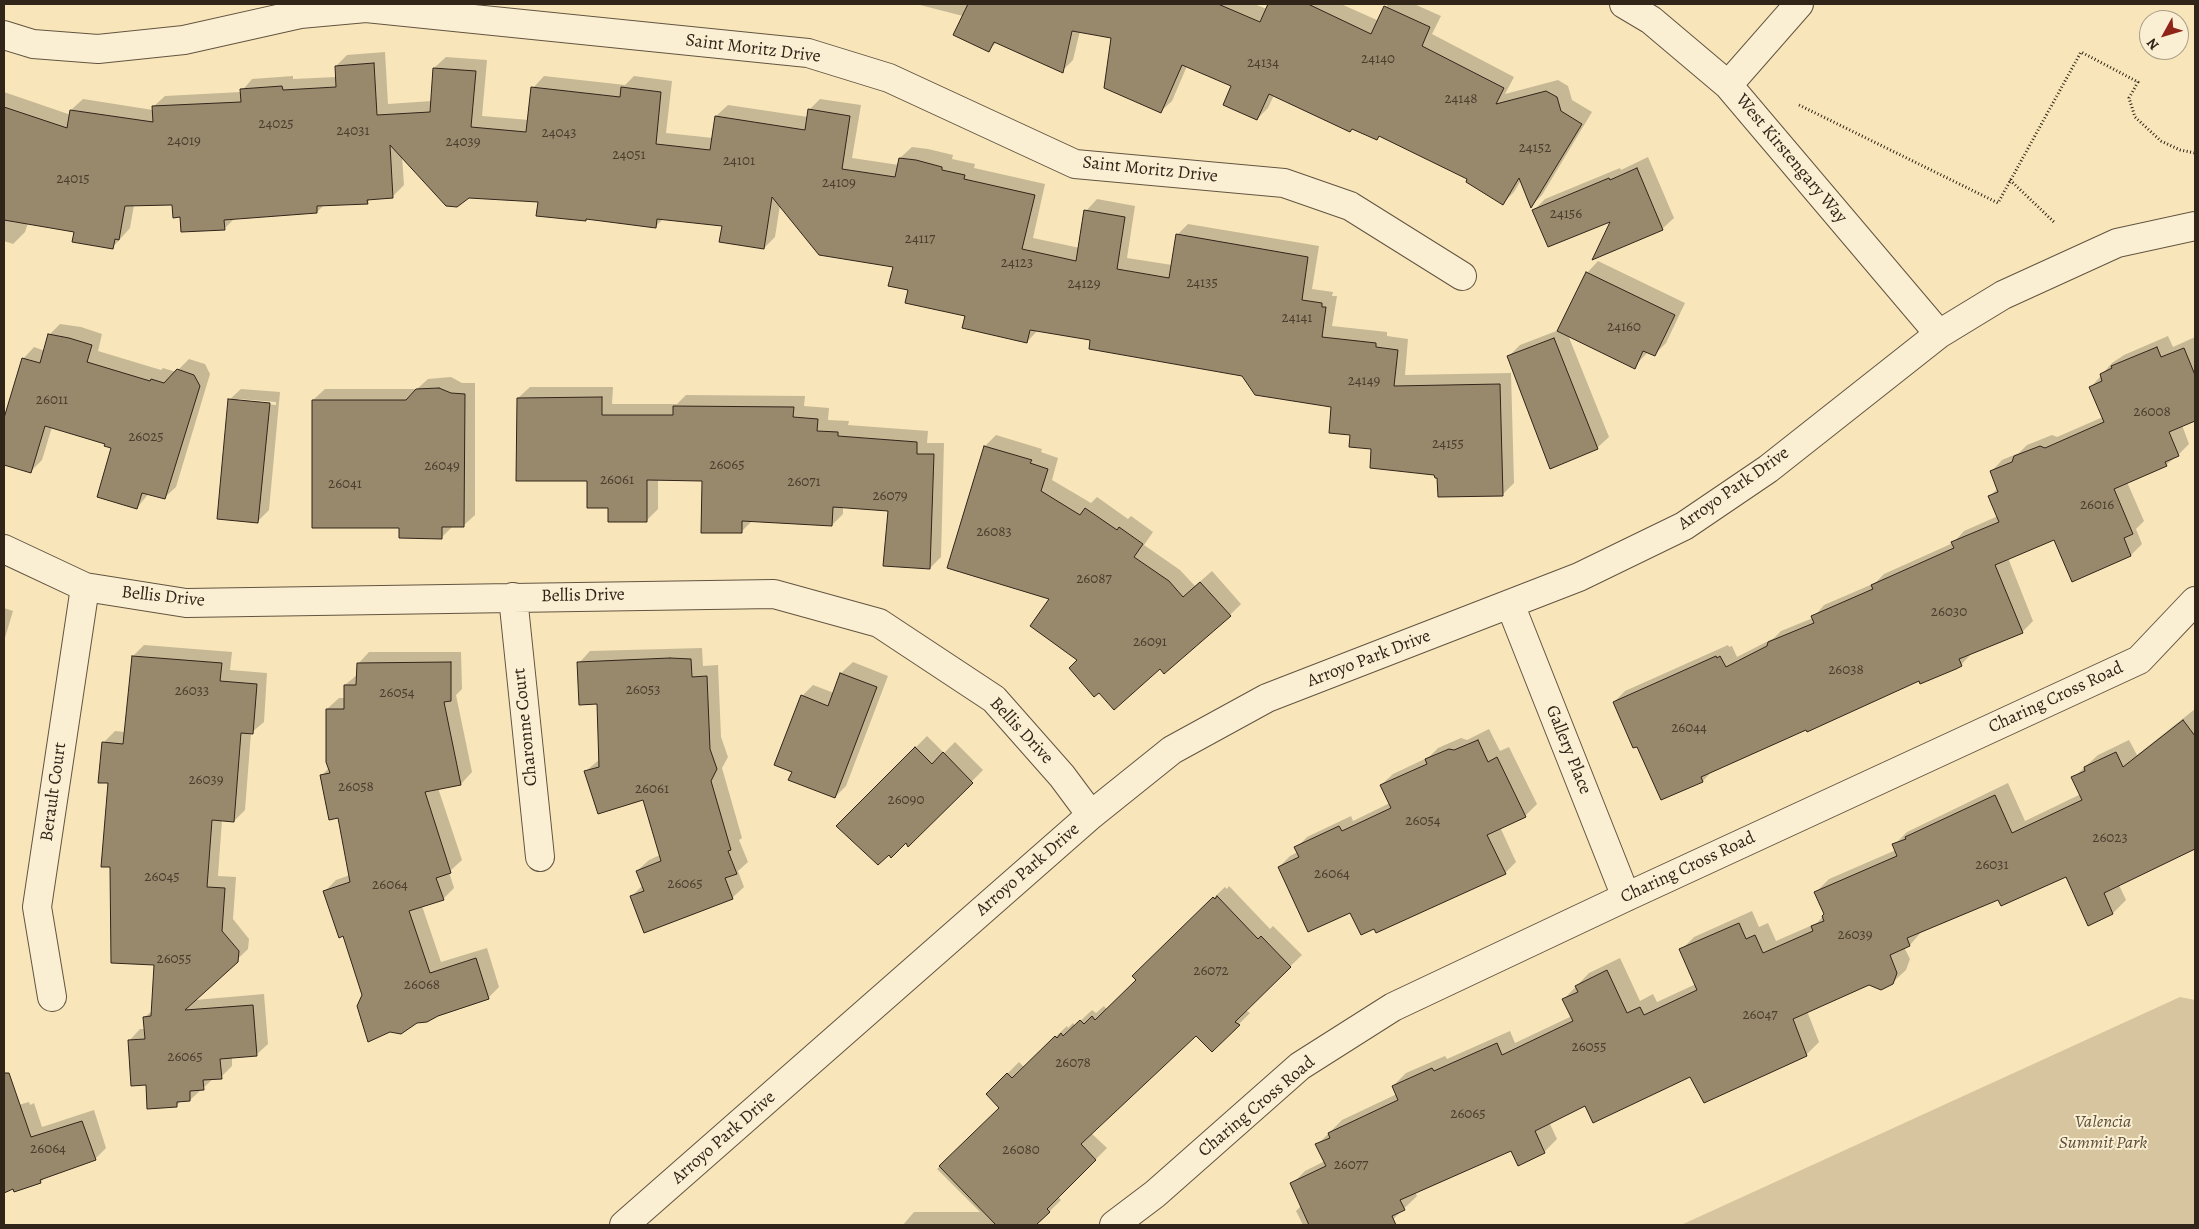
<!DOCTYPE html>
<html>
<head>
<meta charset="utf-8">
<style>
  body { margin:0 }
  #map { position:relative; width:2199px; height:1229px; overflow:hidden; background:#f8e6ba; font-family:Alegreya,serif }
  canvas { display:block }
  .frame { position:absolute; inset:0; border:5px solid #312419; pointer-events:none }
  .north { position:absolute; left:2139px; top:10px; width:50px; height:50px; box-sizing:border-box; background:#faefd2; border:1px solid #aa9e88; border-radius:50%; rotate:231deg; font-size:14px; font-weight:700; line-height:20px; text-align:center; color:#312419 }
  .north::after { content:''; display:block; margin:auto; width:18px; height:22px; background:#8f2418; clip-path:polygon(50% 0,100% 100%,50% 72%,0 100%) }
</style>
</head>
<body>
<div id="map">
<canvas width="2199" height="1229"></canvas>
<div class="frame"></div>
<div class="north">N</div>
</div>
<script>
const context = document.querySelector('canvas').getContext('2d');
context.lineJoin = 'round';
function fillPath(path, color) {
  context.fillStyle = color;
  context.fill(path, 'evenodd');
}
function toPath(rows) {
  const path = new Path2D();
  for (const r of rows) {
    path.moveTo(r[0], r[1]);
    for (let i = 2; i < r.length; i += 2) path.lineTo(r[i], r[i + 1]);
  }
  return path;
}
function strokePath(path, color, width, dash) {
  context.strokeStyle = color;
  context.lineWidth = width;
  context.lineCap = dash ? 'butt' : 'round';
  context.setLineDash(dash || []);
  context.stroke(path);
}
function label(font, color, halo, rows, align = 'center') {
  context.font = font + ' Alegreya,serif';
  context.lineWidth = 4;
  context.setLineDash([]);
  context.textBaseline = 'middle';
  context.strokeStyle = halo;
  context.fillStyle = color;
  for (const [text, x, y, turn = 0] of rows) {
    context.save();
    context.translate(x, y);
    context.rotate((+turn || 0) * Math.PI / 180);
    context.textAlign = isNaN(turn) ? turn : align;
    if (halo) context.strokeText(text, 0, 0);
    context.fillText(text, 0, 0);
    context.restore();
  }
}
const green = toPath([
  [2180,997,2195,1000,2195,1225,1681,1225]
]);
const shadow = toPath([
  [916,4,1254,4,1267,9,1270,4,1341,4,1379,21,1388,4,1414,4,1441,16,1432,34,1514,77,1505,94,1558,80,1568,86,1572,100,1592,112,1542,195,1532,205,1521,180,1514,192,1503,203,1469,179,1380,135,1377,138,1274,95,1268,108,1257,119,1233,86,1187,66,1172,101,1160,112,1113,38,1080,31,1073,60,1062,71,997,42,989,50,963,16],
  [385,52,388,104,432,101,434,68,446,57,487,60,482,116,529,120,533,88,544,76,625,85,634,76,672,81,666,133,713,138,716,116,728,105,808,117,809,110,820,99,861,105,852,158,899,165,900,158,912,147,928,149,953,155,952,159,975,164,974,168,1045,184,1033,238,1080,248,1086,211,1097,199,1135,206,1127,258,1172,265,1177,235,1188,224,1319,246,1312,289,1333,292,1332,296,1337,296,1332,326,1387,332,1387,336,1408,339,1405,375,1511,373,1514,483,1502,495,1438,477,1436,474,1373,448,1351,434,1333,406,1243,375,1092,339,1038,330,1027,342,909,289,894,266,780,205,775,237,764,248,723,225,664,218,656,226,539,201,402,156,404,185,392,197,371,198,367,203,324,205,317,212,235,218,224,229,182,216,173,203,134,205,130,228,113,247,76,231,28,223,25,232,13,244,4,241,4,92,71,115,71,110,83,99,153,110,153,107,165,96,241,92,252,79,293,76,293,79,336,77,336,66,347,55],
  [1648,157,1674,218,1662,229,1613,219,1534,210,1545,199,1620,168,1621,170],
  [1598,261,1685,303,1666,343,1654,355,1648,352,1634,367,1568,335,1609,437,1597,448,1509,356,1520,345,1559,330,1587,273],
  [60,324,81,327,102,334,98,351,161,370,163,368,176,372,189,359,205,364,210,374,176,487,164,498,149,493,137,508,113,447,107,443,52,427,42,460,31,471,4,463,4,420,23,359,34,347,45,351,49,335],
  [2168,336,2173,347,2195,337,2195,420,2182,425,2189,444,2178,455,2166,465,2127,482,2144,521,2136,529,2142,544,2131,555,2055,538,2008,558,2033,621,2022,632,1972,653,1961,665,1919,680,1712,771,1703,781,1662,798,1637,745,1614,702,1625,691,1728,645,1729,647,1732,646,1737,657,1774,638,1781,631,1813,618,1824,605,1875,583,1884,574,1953,543,1964,531,1998,516,1990,496,1998,488,1991,472,2002,460,2019,453,2027,445,2052,435,2057,437,2103,417,2091,387,2112,363,2124,355],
  [451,377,462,383,475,383,475,515,463,526,453,526,442,537,401,527,313,400,325,389,417,389,428,379],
  [530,387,613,387,612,404,677,404,686,395,805,396,804,406,829,408,828,420,849,421,848,425,928,431,927,443,944,443,941,557,930,568,889,509,843,506,843,514,832,525,753,520,741,532,703,480,658,479,658,509,646,521,609,507,589,480,518,398],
  [241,389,280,392,269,510,258,521,229,400],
  [238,399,276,402,276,405,238,402],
  [996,435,1042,449,1041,452,1058,458,1052,480,1091,503,1097,497,1128,519,1131,516,1153,532,1144,545,1180,570,1195,586,1212,571,1241,604,1230,615,1079,660,985,446],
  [4,608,13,611,4,641],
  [144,645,232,652,230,670,267,673,264,722,251,733,245,810,234,821,222,820,218,876,236,877,233,919,249,939,248,949,195,1000,264,994,268,1044,256,1055,232,1057,232,1066,221,1077,214,1078,190,1100,182,1100,176,1106,147,1083,129,1041,140,1029,145,1029,145,1017,153,1010,155,963,109,782,103,743,115,731,125,732,133,656],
  [702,648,703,666,718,665,721,737,728,757,722,768,742,838,739,840,748,862,738,871,744,887,732,898,632,896,643,885,637,871,649,860,660,855,644,799,586,771,600,759,598,703,579,663,590,651],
  [369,652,461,652,462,689,456,695,472,772,461,784,438,788,462,860,449,872,454,888,443,899,422,906,441,962,487,948,499,987,488,998,364,995,344,935,325,891,336,880,350,875,339,817,322,775,329,768,327,709,339,698,345,698,345,685,358,674,358,664],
  [853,662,888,676,846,786,835,797,793,771,802,696,813,685,834,693,841,673],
  [2195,709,2195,846,2119,885,2126,900,2113,913,2067,876,1999,899,1922,931,1910,945,1904,947,1910,959,1906,970,1892,983,1869,984,1807,1011,1819,1042,1806,1055,1691,1076,1586,1105,1549,1122,1557,1139,1544,1152,1512,1149,1415,1192,1417,1196,1387,1225,1303,1225,1296,1211,1301,1206,1292,1184,1305,1171,1325,1161,1317,1145,1342,1120,1397,1094,1393,1086,1406,1073,1445,1056,1447,1059,1510,1031,1515,1043,1572,1016,1564,999,1589,973,1620,958,1640,1001,1653,994,1657,1002,1696,984,1681,950,1694,937,1752,911,1759,927,1768,923,1776,941,1817,923,1825,914,1816,892,1829,879,1896,850,1894,845,1907,832,2008,783,2025,821,2081,794,2073,778,2098,755,2129,740,2137,755],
  [1489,729,1500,751,1509,747,1537,804,1525,816,1500,827,1516,862,1505,873,1375,927,1279,867,1290,856,1298,852,1296,848,1307,837,1351,816,1353,821,1390,803,1381,785,1393,774,1429,757,1438,748,1461,738,1467,740],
  [927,736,944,753,955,742,983,770,909,845,906,842,889,853,838,826],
  [1229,886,1270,929,1273,926,1302,955,1245,1010,1250,1013,1212,1051,1196,1034,1091,1133,1107,1148,1058,1197,1061,1200,1036,1225,903,1225,914,1212,980,1212,937,1169,1000,1108,987,1094,1019,1062,1024,1067,1067,1026,1068,1028,1073,1023,1075,1026,1092,1010,1096,1013,1104,1006,1107,1010,1138,980,1133,976,1225,887,1227,889],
  [29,1102,30,1105,34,1103,42,1127,94,1110,106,1148,95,1159,46,1176,41,1182,4,1191,4,1107,4,1109]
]);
const building = toPath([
  [968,4,1218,4,1260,22,1268,4,1308,4,1371,34,1384,6,1430,27,1422,46,1504,88,1496,104,1546,91,1557,97,1561,111,1582,124,1531,208,1519,178,1503,205,1466,182,1467,179,1379,136,1377,140,1352,129,1350,132,1269,94,1257,120,1223,105,1231,86,1182,65,1161,113,1104,88,1111,38,1072,31,1063,73,994,42,989,52,953,35,968,4],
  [374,63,377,115,430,112,433,68,476,71,471,127,526,132,531,87,620,97,621,87,661,92,656,144,710,150,715,116,805,130,808,109,850,116,842,169,895,177,899,158,916,160,942,167,942,170,965,175,964,179,1035,195,1022,249,1076,261,1084,210,1125,217,1117,269,1169,278,1176,234,1308,257,1302,300,1322,303,1322,307,1326,307,1322,337,1376,343,1376,347,1398,350,1394,386,1500,384,1503,496,1438,497,1437,478,1435,478,1434,475,1370,468,1371,449,1349,447,1350,435,1329,433,1331,407,1255,395,1242,376,1089,349,1090,340,1030,330,1027,343,962,328,965,316,905,303,908,290,888,286,893,267,819,255,772,197,764,249,719,242,722,226,657,219,656,228,586,219,586,221,536,216,538,202,469,198,457,207,446,206,390,145,393,198,367,200,368,204,317,206,317,213,224,220,225,230,181,232,180,217,173,218,172,205,125,206,119,240,115,239,113,249,72,242,74,232,4,220,4,107,67,128,70,110,153,122,152,106,241,102,240,89,282,86,283,90,336,87,335,66,374,63],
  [1637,168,1663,230,1592,260,1610,222,1548,247,1532,210,1609,178,1610,180,1637,168],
  [1586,272,1675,315,1655,356,1643,351,1635,369,1557,331,1586,272],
  [48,334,69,338,92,345,87,362,150,381,151,379,164,383,177,369,194,375,200,386,165,499,142,493,137,509,97,497,111,448,104,446,105,444,45,426,31,473,4,465,4,418,22,358,40,363,48,334],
  [1554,338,1598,449,1550,469,1507,356,1554,338],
  [2157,347,2161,357,2184,348,2195,375,2195,421,2169,432,2179,456,2165,462,2167,466,2114,489,2133,534,2124,538,2131,556,2072,582,2054,540,1995,565,2023,633,1959,659,1962,666,1956,669,1920,684,1919,681,1807,732,1806,730,1701,777,1703,782,1661,800,1637,747,1633,748,1613,702,1716,656,1717,658,1720,656,1726,667,1767,646,1768,642,1814,623,1811,616,1873,589,1871,585,1954,548,1951,542,1999,522,1988,496,1998,492,1990,471,2012,462,2014,456,2040,446,2045,448,2104,422,2089,387,2102,381,2100,374,2112,368,2111,366,2157,347],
  [439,388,451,393,465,394,464,527,442,527,442,539,399,538,399,528,312,528,312,400,406,400,416,389,439,388],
  [602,397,602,415,673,415,673,406,794,407,793,417,818,419,817,431,838,432,838,436,917,442,917,454,934,454,930,569,883,566,888,511,833,507,832,526,742,521,742,533,701,533,702,481,647,480,647,522,608,522,608,508,587,508,587,481,516,481,517,398,602,397],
  [228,399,270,403,258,523,217,519,228,399],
  [984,446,1032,460,1030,463,1048,469,1041,491,1080,515,1085,508,1117,530,1119,527,1143,544,1134,557,1169,581,1183,597,1200,582,1231,616,1164,674,1160,669,1114,710,1099,693,1094,697,1069,668,1077,660,1030,626,1049,599,947,568,984,446],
  [132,656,222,663,220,681,257,684,253,734,241,733,234,822,212,820,207,887,225,888,222,931,239,951,238,962,185,1010,253,1005,257,1056,220,1059,222,1079,203,1080,204,1090,190,1091,190,1101,177,1102,177,1107,147,1109,146,1085,131,1086,128,1040,145,1039,143,1017,151,1016,154,965,111,963,110,867,101,867,108,783,98,783,102,742,123,744,132,656],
  [670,658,691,659,692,677,707,676,710,749,717,769,711,781,731,850,728,851,737,874,725,878,733,899,644,933,630,896,644,891,636,871,661,861,643,800,598,814,584,771,599,767,597,704,579,705,577,662,670,658],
  [451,662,451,701,444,702,461,785,425,792,451,873,436,878,444,900,409,911,430,973,476,958,489,999,438,1016,427,1022,417,1023,401,1034,390,1032,368,1042,357,1006,362,995,343,936,339,938,323,891,350,882,338,818,329,820,320,775,330,773,326,762,326,709,344,709,344,685,356,685,357,663,451,662],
  [840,673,877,687,835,798,788,780,792,772,774,765,801,695,828,706,840,673],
  [2183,720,2195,736,2195,849,2104,893,2113,914,2088,926,2066,877,2001,906,1998,900,1907,938,1910,946,1890,955,1897,973,1893,984,1881,990,1869,985,1793,1019,1807,1056,1704,1103,1690,1077,1593,1123,1585,1106,1535,1131,1545,1153,1518,1166,1511,1151,1400,1200,1405,1210,1392,1216,1396,1225,1309,1225,1290,1183,1326,1166,1315,1144,1330,1138,1328,1133,1398,1100,1392,1086,1432,1068,1434,1071,1497,1043,1502,1055,1573,1021,1562,999,1578,992,1575,986,1607,970,1627,1013,1640,1007,1644,1015,1697,990,1679,949,1739,923,1746,939,1755,935,1763,953,1813,931,1811,926,1824,921,1822,916,1824,914,1814,892,1897,856,1892,844,1906,839,1905,837,1995,795,2012,833,2082,800,2071,777,2085,771,2084,767,2116,752,2123,767,2183,720],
  [1478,740,1488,762,1497,757,1526,817,1487,835,1506,874,1376,933,1374,929,1361,935,1350,913,1308,932,1278,867,1299,857,1294,847,1339,826,1342,831,1391,808,1380,785,1427,764,1425,759,1449,749,1454,750,1478,740],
  [915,747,932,764,943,752,973,783,908,847,906,843,891,858,889,855,878,865,836,826,915,747],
  [1217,896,1258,939,1261,936,1291,967,1235,1022,1240,1025,1212,1052,1196,1036,1081,1144,1096,1160,1047,1209,1050,1212,1036,1225,996,1225,939,1166,999,1108,986,1094,1007,1073,1012,1078,1055,1036,1057,1038,1061,1033,1063,1036,1080,1020,1084,1024,1092,1016,1095,1020,1136,980,1132,976,1213,897,1215,899,1217,896],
  [4,1073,9,1073,31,1137,82,1121,96,1160,40,1180,41,1183,14,1192,13,1189,4,1193,4,1073]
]);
const path = toPath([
  [1799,105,1998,203,2081,52,2138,82,2129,98,2135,117,2161,141,2180,150,2195,153],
  [2010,180,2055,223]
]);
const minor = toPath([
  [1624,4,1651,20,1728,85,1939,334],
  [4,35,33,44,98,49,184,40,300,14,366,8,808,53,889,78,1075,164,1284,183,1350,206,1462,276],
  [1728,85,1799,4],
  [4,549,85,587,186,603,774,594,879,623,994,699,1062,776,1091,815],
  [513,597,540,857],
  [1510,604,1626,897],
  [52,997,37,907,85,587],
  [624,1225,1091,815,1172,750,1267,698,1579,577,1684,526,1768,469,1939,334,2003,295,2117,243,2195,226],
  [1114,1225,1155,1194,1300,1066,1393,1007,1626,897,2139,660,2195,601]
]);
const numberNames = [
  ["24140",1378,59],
  ["24134",1263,63],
  ["24148",1461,99],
  ["24025",276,124],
  ["24031",353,131],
  ["24043",559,133],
  ["24019",184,141],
  ["24039",463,142],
  ["24152",1535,148],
  ["24051",629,155],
  ["24101",739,161],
  ["24015",73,179],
  ["24109",839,183],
  ["24156",1566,214],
  ["24117",920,239],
  ["24123",1017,263],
  ["24135",1202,283],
  ["24129",1084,284],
  ["24141",1297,318],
  ["24160",1624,327],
  ["24149",1364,381],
  ["26011",52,400],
  ["26008",2152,412],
  ["26025",146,437],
  ["24155",1448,444],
  ["26065",727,465],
  ["26049",442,466],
  ["26061",617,480],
  ["26071",804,482],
  ["26041",345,484],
  ["26079",890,496],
  ["26016",2097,505],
  ["26083",994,532],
  ["26087",1094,579],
  ["26030",1949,612],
  ["26091",1150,642],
  ["26038",1846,670],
  ["26053",643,690],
  ["26033",192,691],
  ["26054",397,693],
  ["26044",1689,728],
  ["26039",206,780],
  ["26058",356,787],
  ["26061",652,789],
  ["26090",906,800],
  ["26054",1423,821],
  ["26023",2110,838],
  ["26031",1992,865],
  ["26064",1332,874],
  ["26045",162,877],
  ["26065",685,884],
  ["26064",390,885],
  ["26039",1855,935],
  ["26055",174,959],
  ["26072",1211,971],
  ["26068",422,985],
  ["26047",1760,1015],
  ["26055",1589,1047],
  ["26065",185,1057],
  ["26078",1073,1063],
  ["26065",1468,1114],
  ["26064",48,1149],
  ["26080",1021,1150],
  ["26077",1351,1165]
];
const streetNames = [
  ["Saint Moritz Drive",753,49,7],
  ["West Kirstengary Way",1791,159,50],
  ["Saint Moritz Drive",1150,170,6],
  ["Arroyo Park Drive",1734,489,-35],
  ["Bellis Drive",583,596,-1],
  ["Bellis Drive",163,597,6],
  ["Arroyo Park Drive",1369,659,-21],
  ["Charing Cross Road",2056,698,-25],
  ["Charonne Court",526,727,-96],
  ["Bellis Drive",1021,731,47],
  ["Gallery Place",1568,750,68],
  ["Berault Court",54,792,-82],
  ["Charing Cross Road",1688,868,-25],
  ["Arroyo Park Drive",1028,870,-41],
  ["Charing Cross Road",1257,1107,-40],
  ["Arroyo Park Drive",724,1138,-41]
];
const parkNames = [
  ["Valencia",2103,1123],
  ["Summit Park",2103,1144]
];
fillPath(green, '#d6c59f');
fillPath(shadow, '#0003');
fillPath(building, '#98896d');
strokePath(building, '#312419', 1);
strokePath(minor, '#635441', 30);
strokePath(path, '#312419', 3, [1, 2.5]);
strokePath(minor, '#faefd2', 28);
label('15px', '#4b3d2e', null, numberNames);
label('18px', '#312419', '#faefd2', streetNames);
label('italic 18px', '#5a4c3a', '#faefd2', parkNames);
</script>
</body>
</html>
